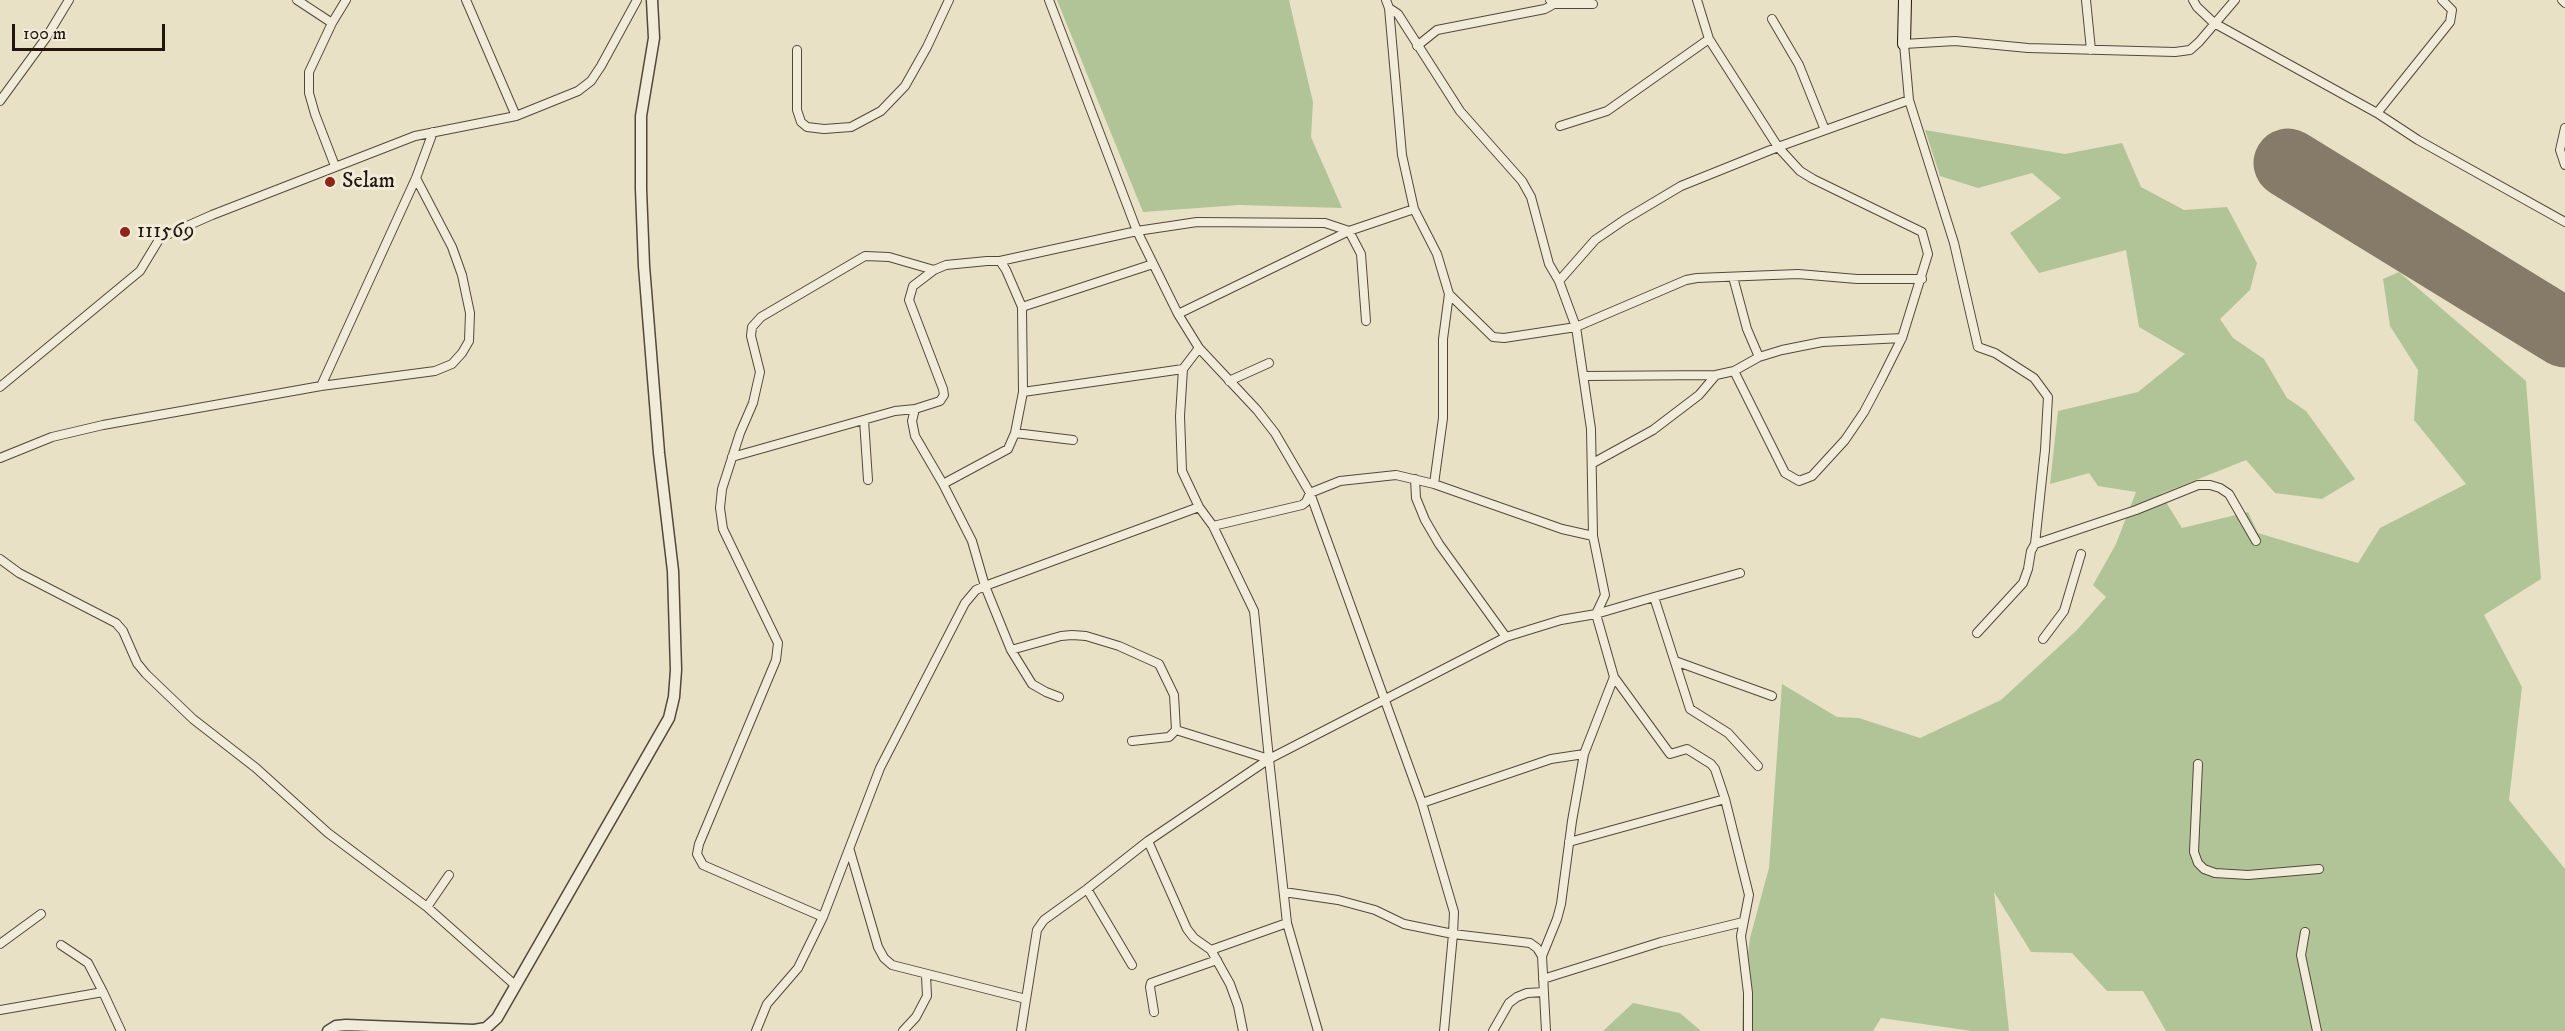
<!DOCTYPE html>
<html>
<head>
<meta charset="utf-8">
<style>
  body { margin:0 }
  #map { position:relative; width:2565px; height:1031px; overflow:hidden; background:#e9e1c5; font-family:"IM FELL DW Pica",serif }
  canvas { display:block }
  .scale { position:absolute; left:12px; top:24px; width:153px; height:27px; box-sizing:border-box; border:3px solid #23140d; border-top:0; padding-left:8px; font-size:18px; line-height:21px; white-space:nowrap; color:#23140d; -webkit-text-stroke:4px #f1ecd9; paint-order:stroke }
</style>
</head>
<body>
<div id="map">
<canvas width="2565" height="1031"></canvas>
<div class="scale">100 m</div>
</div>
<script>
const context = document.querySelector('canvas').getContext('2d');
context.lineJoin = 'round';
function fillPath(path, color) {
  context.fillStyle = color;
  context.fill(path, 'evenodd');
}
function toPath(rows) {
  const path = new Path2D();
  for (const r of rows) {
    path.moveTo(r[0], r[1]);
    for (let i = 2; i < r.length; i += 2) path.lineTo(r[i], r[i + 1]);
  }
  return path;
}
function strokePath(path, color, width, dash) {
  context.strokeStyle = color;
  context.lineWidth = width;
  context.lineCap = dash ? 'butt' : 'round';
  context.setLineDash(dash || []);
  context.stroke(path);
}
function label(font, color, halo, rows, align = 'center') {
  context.font = font + ' "IM FELL DW Pica",serif';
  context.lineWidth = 6;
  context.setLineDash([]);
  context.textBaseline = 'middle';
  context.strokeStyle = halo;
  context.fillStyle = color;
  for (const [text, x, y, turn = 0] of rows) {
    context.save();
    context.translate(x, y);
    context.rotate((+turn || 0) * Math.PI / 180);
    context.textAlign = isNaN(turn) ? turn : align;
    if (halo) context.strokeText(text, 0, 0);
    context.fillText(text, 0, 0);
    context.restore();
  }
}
const green = toPath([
  [1057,0,1289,0,1313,102,1311,137,1342,208,1239,205,1143,212],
  [1925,130,2065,154,2122,143,2141,187,2184,210,2227,207,2257,263,2250,290,2220,319,2233,338,2264,359,2287,398,2306,411,2355,479,2322,499,2275,493,2246,460,2161,494,2182,528,2248,512,2258,533,2358,563,2380,528,2466,484,2414,420,2418,370,2390,326,2383,279,2399,272,2526,381,2541,579,2484,615,2522,687,2509,800,2565,869,2565,1031,2166,1031,2143,991,2107,991,2072,953,2031,952,1994,892,2009,1031,1972,1031,1881,1018,1873,1031,1742,1031,1743,989,1750,938,1769,868,1782,684,1837,717,1859,718,1920,738,2001,700,2077,630,2106,597,2093,585,2116,544,2136,492,2098,486,2089,473,2050,484,2058,411,2138,392,2185,354,2139,327,2126,250,2039,273,2010,233,2061,198,2032,173,1978,188,1940,176],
  [1633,1003,1680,1013,1701,1031,1603,1031]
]);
const runway = toPath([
  [2288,163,2565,333]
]);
const minor = toPath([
  [297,0,332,23],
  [466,0,516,116],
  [1049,0,1137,231,1178,314,1199,348,1257,410,1275,433,1310,493,1422,803,1454,912,1453,934,1530,943,1537,948,1542,956,1546,1031],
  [1386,0,1389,8,1402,155,1414,209,1437,254,1449,294,1493,337,1504,338,1576,327,1686,280,1697,278,1798,274,1857,279,1922,279],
  [1697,0,1709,39,1778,147,1800,171,1813,179,1922,232,1928,254,1902,338,1881,380,1864,412,1845,440,1812,476,1799,481,1785,473,1734,371],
  [2086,0,2091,50],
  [2193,0,2197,7,2214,23,2377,113,2418,140,2565,222],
  [2562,0,2565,3],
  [1554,4,1593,4],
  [1772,19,1799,65,1825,130],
  [1417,46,1437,30,1545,9,1554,4,1550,0],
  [797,50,797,110,801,122,807,127,824,129,851,127,881,111,905,86,927,47,949,0],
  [0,101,46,38,69,0],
  [2377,113,2450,22,2452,10,2442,0],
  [1560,126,1607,111,1709,39],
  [2565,128,2560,150,2565,165],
  [335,166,315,114,309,93,309,72,332,23,346,0],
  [1000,261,1137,231,1197,222,1325,223,1349,231,1361,254,1366,321],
  [934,270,889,257,865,256,761,317,752,327,751,336,760,372,753,403,740,433,722,489,720,508,723,529,778,643,776,660,699,844,697,854,703,865,823,917,880,768,965,603,976,590,985,586,972,541,943,484,915,436,912,421,915,409,940,401,944,395,943,389,909,300,913,286,934,270,946,265,987,261,1000,261,1006,270,1022,307,1023,392,1183,369,1180,416,1182,471,1199,507,1213,526,1254,611,1269,759,1506,637,1561,620,1596,614,1605,595,1593,536,1591,429,1576,327,1559,281,1549,264,1531,197,1522,181,1460,111,1398,14,1389,8],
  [1733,277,1747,329,1759,357],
  [1559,281,1595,240,1624,220,1681,186,1778,147,1909,100],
  [1022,307,1153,264],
  [1178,314,1349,231,1414,209],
  [1183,369,1199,348],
  [1584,376,1716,375],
  [1229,381,1269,363],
  [321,386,416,178,433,132],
  [0,387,140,271,160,238,212,215,415,136,516,116,578,91,591,81,601,66,637,0],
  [864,420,868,480],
  [1015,433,1073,440],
  [732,457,895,411,915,409],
  [0,458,52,437,103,425,321,386,435,371,452,364,462,353,469,341,470,313,462,275,452,247,416,178],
  [1593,463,1653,430,1699,395,1716,375,1734,371,1759,357,1782,350,1822,342,1902,338],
  [1415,479,1416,498,1425,520,1439,544,1506,637],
  [943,484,1008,449,1015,433,1023,392],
  [1434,484,1443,418,1443,339,1449,294],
  [1199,507,985,586,1011,650,1061,636,1072,635,1086,636,1119,646,1159,664,1174,695,1176,730,1269,759],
  [1213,526,1302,505,1306,502,1310,493,1340,481,1396,475,1434,484,1562,529,1593,536],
  [2035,544,2136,510,2198,485,2210,485,2220,488,2229,494,2256,541],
  [0,559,19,573,116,623,123,631,137,663,146,674,193,719,256,768,328,833,427,907,516,986],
  [1654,597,1740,573],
  [1977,633,2023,583,2028,569,2031,551,2035,544,2045,450,2048,397,2034,378,1995,353,1978,347,1954,243,1909,100,1904,44,1955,41,2028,48,2175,52,2190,50,2199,42,2235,0],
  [2043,639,2064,611,2081,554],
  [1011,650,1032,684,1046,692,1059,697],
  [1675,661,1772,696],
  [1132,741,1169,737,1176,730],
  [1584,754,1614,677,1596,614,1654,597,1690,709,1728,733,1758,766],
  [2198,764,2194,852,2198,863,2204,869,2215,873,2248,875,2319,869],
  [1725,799,1749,895,1741,936,1748,993,1748,1031],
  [1422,803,1551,759,1584,754,1572,821,1561,904,1557,919,1542,956],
  [1148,841,1187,929,1194,938,1211,950,1230,984,1238,1006,1243,1031],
  [1569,842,1725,799,1715,769,1711,764,1687,749,1670,754,1614,677],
  [850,851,878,947,884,958,892,965,1026,999],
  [1087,889,1148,841,1269,759,1287,923,1318,1031],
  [1284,892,1338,900,1375,910,1404,924,1453,934,1444,1031],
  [427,907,449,875],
  [2305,932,2301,955,2317,1031],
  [0,944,41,914],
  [61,945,88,963,103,992],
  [1211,950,1287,923],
  [1543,979,1661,942,1743,922],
  [0,1010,103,992,121,1031],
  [1154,1012,1150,987,1151,983,1217,960],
  [756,1031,767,1004,798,968,823,917],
  [903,1031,916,1017,927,996,926,976],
  [1021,1031,1037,930,1044,920,1087,889,1132,965],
  [1493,1031,1509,1003,1517,997,1527,993,1544,992]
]);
const tertiary = toPath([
  [328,1031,336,1026,346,1025,474,1030,486,1028,497,1018,669,718,674,697,676,670,673,571,659,453,644,266,641,189,641,116,654,38,652,0]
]);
const secondary = toPath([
  [1904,44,1905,0]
]);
const markers = [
  [330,182,6,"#8f2418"],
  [125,232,6,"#8f2418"]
];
const poiNames = [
  ["Selam",342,182],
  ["111569",137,232]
];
fillPath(green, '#b1c498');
strokePath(runway, '#867a69', 69);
strokePath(minor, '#54473b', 10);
strokePath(tertiary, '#54473b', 13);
strokePath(secondary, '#23140d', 14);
strokePath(minor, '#f1ecd9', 8);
strokePath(tertiary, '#f1ecd9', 10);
strokePath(secondary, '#f1ecd9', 12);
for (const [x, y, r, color] of markers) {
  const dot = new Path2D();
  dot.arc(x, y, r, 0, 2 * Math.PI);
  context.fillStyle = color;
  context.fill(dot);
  strokePath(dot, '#f1ecd9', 2);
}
label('22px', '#23140d', '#f1ecd9', poiNames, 'left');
</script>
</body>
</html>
